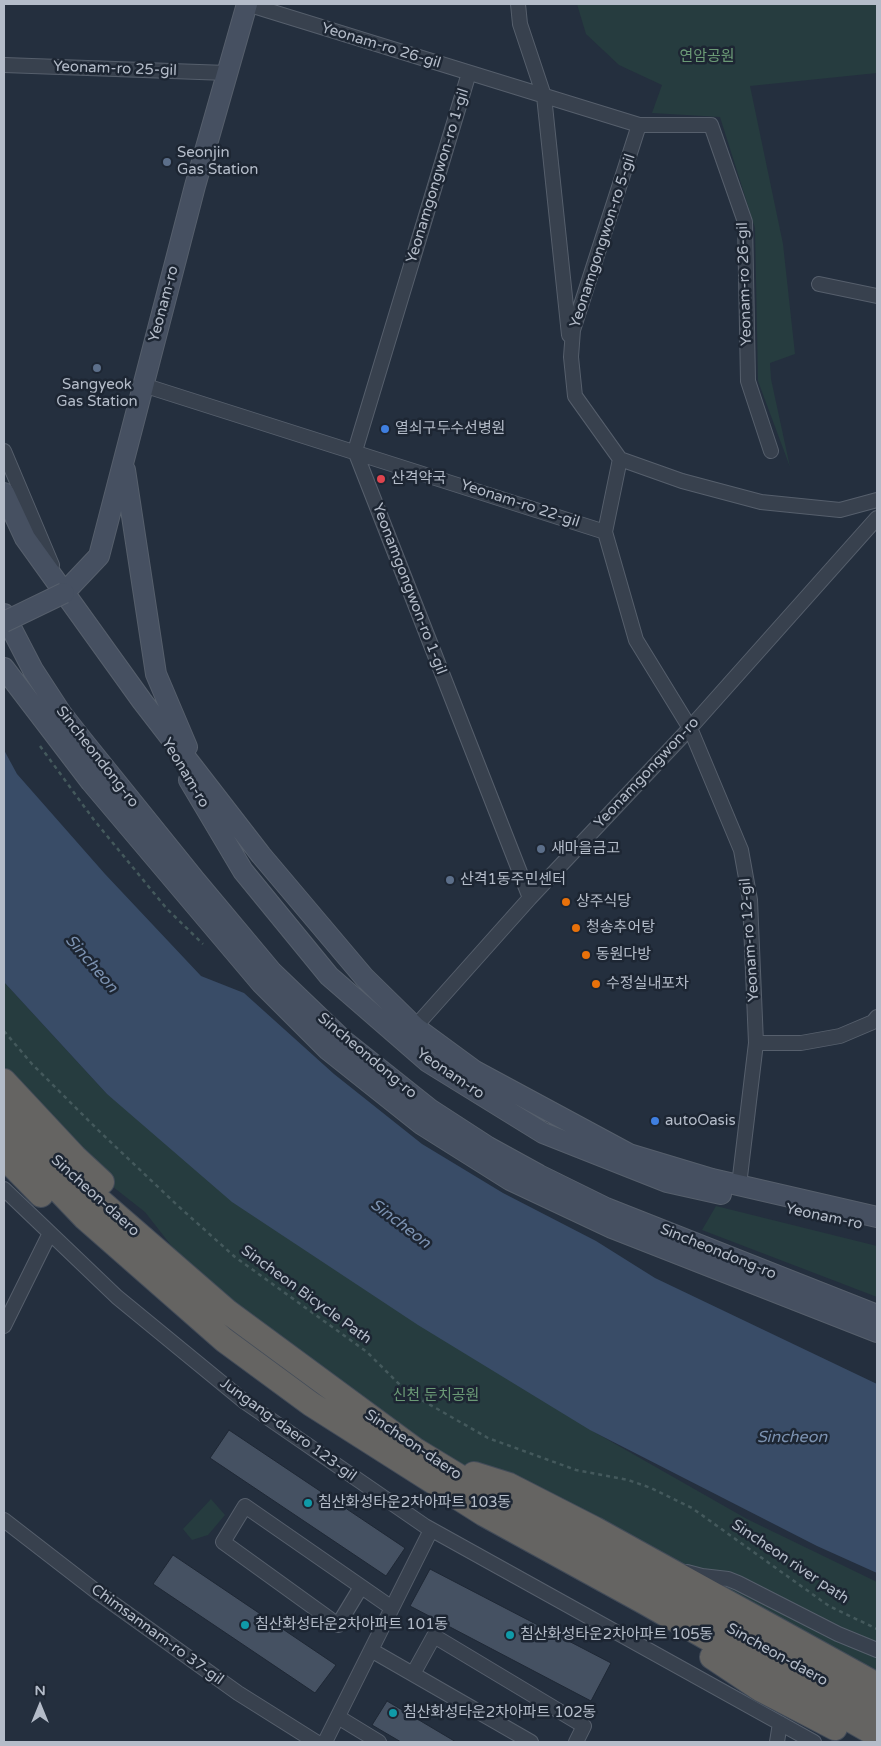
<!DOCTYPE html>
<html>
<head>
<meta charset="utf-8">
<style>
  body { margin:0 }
  #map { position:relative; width:881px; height:1746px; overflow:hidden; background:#242f3e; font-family:"Varela Round",sans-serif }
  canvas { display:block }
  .frame { position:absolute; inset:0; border:5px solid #b4bcc9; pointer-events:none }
  .north { position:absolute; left:15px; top:1681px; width:50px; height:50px; -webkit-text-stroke:4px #1d2633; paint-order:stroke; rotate:0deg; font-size:14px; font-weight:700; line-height:20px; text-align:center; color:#b4bcc9 }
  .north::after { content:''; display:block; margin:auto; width:18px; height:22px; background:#b4bcc9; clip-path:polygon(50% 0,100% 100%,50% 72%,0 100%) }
</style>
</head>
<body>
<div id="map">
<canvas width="881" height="1746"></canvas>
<div class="frame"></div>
<div class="north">N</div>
</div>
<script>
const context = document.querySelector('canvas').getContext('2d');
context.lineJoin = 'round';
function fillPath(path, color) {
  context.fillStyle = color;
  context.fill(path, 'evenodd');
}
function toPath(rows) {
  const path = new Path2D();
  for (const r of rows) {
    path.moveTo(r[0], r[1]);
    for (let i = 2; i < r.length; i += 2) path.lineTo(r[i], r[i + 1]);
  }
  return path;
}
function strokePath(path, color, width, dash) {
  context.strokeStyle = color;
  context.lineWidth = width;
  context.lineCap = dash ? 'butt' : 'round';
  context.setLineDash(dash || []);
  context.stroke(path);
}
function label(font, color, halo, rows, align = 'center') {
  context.font = font + ' "Varela Round","Noto Sans KR",sans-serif';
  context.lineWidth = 5;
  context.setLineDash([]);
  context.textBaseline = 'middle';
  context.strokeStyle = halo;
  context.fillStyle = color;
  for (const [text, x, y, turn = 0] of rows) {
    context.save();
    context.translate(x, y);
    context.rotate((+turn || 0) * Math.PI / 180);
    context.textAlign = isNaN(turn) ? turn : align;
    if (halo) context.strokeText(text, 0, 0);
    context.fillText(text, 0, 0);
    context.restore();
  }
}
const green = toPath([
  [577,4,877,4,877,73,750,86,783,244,795,354,770,363,771,379,790,467,758,381,755,228,720,117,652,113,662,85,619,65,586,34],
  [4,982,107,1094,596,1433,747,1519,877,1582,877,1679,406,1439,202,1285,145,1212,75,1157,4,1071],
  [716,1206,877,1246,877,1297,702,1230],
  [211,1499,225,1515,208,1535,192,1540,183,1529]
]);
const water = toPath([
  [4,750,17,774,105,874,201,976,244,993,334,1074,422,1144,503,1193,596,1241,655,1278,877,1384,877,1573,817,1546,590,1430,418,1325,232,1202,107,1094,4,982]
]);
const building = toPath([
  [229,1430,405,1548,386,1576,210,1458,229,1430],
  [173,1555,336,1665,315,1693,153,1584,173,1555],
  [430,1569,611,1663,591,1701,410,1606,430,1569],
  [387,1701,456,1742,401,1742,372,1725,387,1701]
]);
const path = toPath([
  [40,746,94,820,167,909,203,944],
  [4,1031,32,1064,97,1129,177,1205,235,1257,367,1352,406,1391,488,1438,576,1470,628,1480,651,1488,692,1508,829,1606,877,1629]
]);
const minor = toPath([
  [247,4,639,125,711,125,745,222,748,381,771,451],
  [518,4,520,24,544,96,569,335],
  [4,65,227,73],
  [469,73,355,451,530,898],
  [639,125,573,330,571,357,575,396,620,459,682,481,761,502,840,510,877,500],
  [819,284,877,296],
  [143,385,605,532,636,640,690,728,741,850,750,900,756,1043,739,1185],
  [4,451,52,565],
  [605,532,620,459],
  [415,1027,530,898,690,728,877,518],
  [756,1043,801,1043,840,1036,873,1022,877,1017],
  [4,1189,117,1297,245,1402,425,1526,814,1742],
  [4,1326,50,1233],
  [4,1520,97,1592,238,1693,316,1742],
  [687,1572,702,1576,728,1579,738,1583,838,1634,877,1650],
  [361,1587,338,1625,223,1542,245,1506,392,1608],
  [371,1650,531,1742],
  [413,1674,434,1636,584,1726,576,1742],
  [338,1717,379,1742],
  [325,1742,431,1530],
  [777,1742,780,1723]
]);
const secondary = toPath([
  [125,470,156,674,187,747],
  [4,493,25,538,142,701,261,855,364,977,415,1027,475,1071,629,1154,712,1179,877,1217],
  [64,593,99,556,195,186,247,4],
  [4,614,33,670,61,713,83,741,195,880,272,972,343,1040,431,1110,488,1147,539,1175,606,1208,877,1315],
  [4,668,91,782,261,983,328,1050,421,1124,510,1180,612,1228,877,1332],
  [189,780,243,871,329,976,428,1062,543,1133,667,1182,721,1194]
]);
const trunk = toPath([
  [4,1081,75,1157,102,1182],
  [4,1103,53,1160,228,1312,414,1449,475,1486,877,1711],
  [4,1133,85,1218,224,1340,311,1404,484,1514,646,1603,877,1735],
  [4,1157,41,1195],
  [474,1474,509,1485,595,1529,877,1685],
  [712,1657,760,1689,835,1728]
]);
const secondaryBridge = toPath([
  [4,622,64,593]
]);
const markers = [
  [167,162,5,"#5c6f8a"],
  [97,368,5,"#5c6f8a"],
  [385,429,5,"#3f7fe0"],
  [381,479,5,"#e0444e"],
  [541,849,5,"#5c6f8a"],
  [450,880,5,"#5c6f8a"],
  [566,902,5,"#e8710a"],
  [576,928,5,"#e8710a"],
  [586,955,5,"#e8710a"],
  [596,984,5,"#e8710a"],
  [655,1121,5,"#3f7fe0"],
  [308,1503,5,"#0f9aa8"],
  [245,1625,5,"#0f9aa8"],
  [510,1635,5,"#0f9aa8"],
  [393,1713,5,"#0f9aa8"]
];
const streetNames = [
  ["Yeonam-ro 26-gil",381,46,17],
  ["Yeonam-ro 25-gil",115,69,2],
  ["Yeonamgongwon-ro 1-gil",438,176,-73],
  ["Yeonamgongwon-ro 5-gil",603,241,-72],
  ["Yeonam-ro 26-gil",745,284,-92],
  ["Yeonam-ro",164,304,-75],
  ["Yeonam-ro 22-gil",520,504,18],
  ["Yeonamgongwon-ro 1-gil",409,589,69],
  ["Sincheondong-ro",97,757,52],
  ["Yeonam-ro",185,773,59],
  ["Yeonamgongwon-ro",647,773,-47],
  ["Yeonam-ro 12-gil",750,940,-94],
  ["Sincheondong-ro",367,1056,40],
  ["Yeonam-ro",450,1074,34],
  ["Sincheon-daero",95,1196,42],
  ["Yeonam-ro",824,1217,12],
  ["Sincheondong-ro",718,1252,22],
  ["Sincheon Bicycle Path",306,1295,36],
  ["Jungang-daero 123-gil",288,1430,36],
  ["Sincheon-daero",413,1445,34],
  ["Sincheon river path",790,1562,34],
  ["Chimsannam-ro 37-gil",157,1635,36],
  ["Sincheon-daero",777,1655,29]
];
const parkNames = [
  ["연암공원",707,57],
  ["신천 둔치공원",436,1396]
];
const poiNames = [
  ["Seonjin",177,153],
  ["Gas Station",177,170],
  ["Sangyeok",97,385,"center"],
  ["Gas Station",97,402,"center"],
  ["열쇠구두수선병원",395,429],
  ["산격약국",391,479],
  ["새마을금고",551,849],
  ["산격1동주민센터",460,880],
  ["상주식당",576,902],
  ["청송추어탕",586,928],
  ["동원다방",596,955],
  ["수정실내포차",606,984],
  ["autoOasis",665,1121],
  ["침산화성타운2차아파트 103동",318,1503],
  ["침산화성타운2차아파트 101동",255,1625],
  ["침산화성타운2차아파트 105동",520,1635],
  ["침산화성타운2차아파트 102동",403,1713]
];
const waterNames = [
  ["Sincheon",91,964,49],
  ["Sincheon",400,1224,37],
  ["Sincheon",792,1438]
];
fillPath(green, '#263c3f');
fillPath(water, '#394c67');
fillPath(building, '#455162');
strokePath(building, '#1f2835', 1);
strokePath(minor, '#565f6c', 16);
strokePath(secondary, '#565f6c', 22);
strokePath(trunk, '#434c59', 26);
strokePath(path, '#44595c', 2.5, [4, 4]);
strokePath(minor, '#38414e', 14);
strokePath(secondary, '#465061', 20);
strokePath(trunk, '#656462', 24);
strokePath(secondaryBridge, '#565f6c', 22, []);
strokePath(secondaryBridge, '#465061', 20);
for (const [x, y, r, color] of markers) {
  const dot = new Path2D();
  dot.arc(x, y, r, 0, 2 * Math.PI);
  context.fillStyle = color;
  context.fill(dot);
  strokePath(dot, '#1d2633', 2);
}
label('15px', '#b4bcc9', '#1d2633', streetNames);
label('15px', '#6b9a76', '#1d2633', parkNames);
label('15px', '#b4bcc9', '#1d2633', poiNames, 'left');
label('italic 16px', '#7c92b1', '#1d2633', waterNames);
</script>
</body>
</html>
